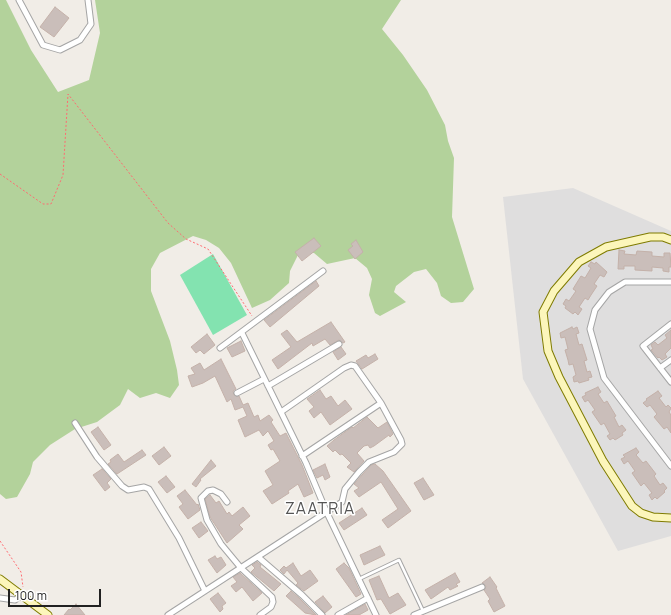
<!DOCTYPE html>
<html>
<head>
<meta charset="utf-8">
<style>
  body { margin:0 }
  #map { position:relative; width:671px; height:615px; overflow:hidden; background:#f1ede7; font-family:Manrope,sans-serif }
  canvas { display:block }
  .scale { position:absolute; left:8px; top:589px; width:93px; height:18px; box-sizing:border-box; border:2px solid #212121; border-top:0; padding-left:5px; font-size:12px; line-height:14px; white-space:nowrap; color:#212121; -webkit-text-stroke:3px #fff; paint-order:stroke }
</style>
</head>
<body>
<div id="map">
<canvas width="671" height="615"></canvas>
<div class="scale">100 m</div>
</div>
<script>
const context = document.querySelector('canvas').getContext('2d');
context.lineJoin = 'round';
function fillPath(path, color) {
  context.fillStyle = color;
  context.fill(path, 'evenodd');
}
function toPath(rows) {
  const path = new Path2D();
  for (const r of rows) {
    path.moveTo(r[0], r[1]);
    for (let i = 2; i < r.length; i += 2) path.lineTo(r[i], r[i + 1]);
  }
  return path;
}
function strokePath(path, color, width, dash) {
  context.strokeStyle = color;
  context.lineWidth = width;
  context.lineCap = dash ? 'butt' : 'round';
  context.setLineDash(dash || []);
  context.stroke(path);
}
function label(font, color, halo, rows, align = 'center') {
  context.font = font + ' Manrope,sans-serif';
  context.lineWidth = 3;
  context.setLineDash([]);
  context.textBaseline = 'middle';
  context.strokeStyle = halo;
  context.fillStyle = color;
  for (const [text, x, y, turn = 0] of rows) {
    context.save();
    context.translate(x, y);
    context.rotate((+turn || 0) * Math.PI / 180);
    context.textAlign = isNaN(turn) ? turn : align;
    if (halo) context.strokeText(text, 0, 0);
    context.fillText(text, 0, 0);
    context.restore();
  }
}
const residential = toPath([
  [573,188,671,231,671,536,618,551,523,379,503,197]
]);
const forest = toPath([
  [0,0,6,0,31,50,58,92,89,80,100,33,95,0,401,0,382,29,403,55,427,90,445,125,448,141,454,158,452,217,474,289,463,302,451,303,441,296,437,283,426,269,414,272,396,286,394,292,406,302,380,316,375,313,369,295,372,279,367,268,355,258,327,264,314,253,299,253,290,271,289,283,270,300,252,308,231,263,219,248,206,240,193,236,160,253,151,269,151,291,170,341,177,370,179,385,170,398,156,393,140,398,128,389,120,405,97,422,75,429,50,445,33,462,30,474,17,497,6,499,0,494]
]);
const pitch = toPath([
  [213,254,247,315,213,335,180,275]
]);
const building = toPath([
  [55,7,69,18,54,37,40,27,55,7],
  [314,238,321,246,302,261,295,252,314,238],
  [356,240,363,252,355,259,348,250,353,246,351,244,356,240],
  [619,250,625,251,624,254,636,255,637,251,652,252,652,256,664,257,664,253,670,253,671,267,669,267,669,272,663,271,663,268,652,267,652,271,635,270,635,266,624,266,624,269,618,269,619,250],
  [591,262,595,264,596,262,607,272,604,277,600,275,594,284,597,286,591,295,588,300,585,298,579,307,582,309,578,315,575,312,573,314,565,308,566,306,563,304,566,299,569,301,576,291,573,289,581,276,585,278,591,268,588,266,591,262],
  [316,281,319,286,270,327,264,320,316,281],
  [331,322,345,342,343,343,339,340,330,345,325,339,313,346,312,343,278,369,272,360,291,347,281,334,287,330,297,342,331,322],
  [572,327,573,329,577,327,579,333,576,334,579,345,582,344,587,360,584,361,587,372,590,371,592,377,588,378,589,380,579,383,578,381,574,382,573,377,576,375,573,364,569,365,568,360,565,350,568,349,565,337,561,338,560,333,572,327],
  [671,330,671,348,665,354,667,357,662,360,659,357,658,358,651,350,653,349,651,345,655,342,658,345,667,338,665,335,671,330],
  [207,334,215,345,204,354,200,350,196,353,191,347,207,334],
  [241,341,245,351,232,357,227,348,241,341],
  [341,347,346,354,338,360,333,352,341,347],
  [375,354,378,359,362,369,356,361,366,355,368,358,375,354],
  [221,359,236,389,233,391,234,395,239,396,243,405,248,403,254,417,258,415,260,421,269,415,273,420,271,422,280,436,286,433,302,465,313,493,304,497,298,484,288,491,289,493,272,504,263,491,273,485,265,471,280,461,273,449,271,450,268,445,274,441,268,431,263,436,259,430,245,437,238,420,247,416,243,407,235,410,231,399,227,402,215,376,203,383,192,387,188,376,195,374,191,368,200,363,204,370,221,359],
  [598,387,601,392,598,394,604,403,607,401,616,416,614,417,619,427,622,425,626,430,622,433,623,435,615,440,613,438,610,440,607,436,610,434,604,423,601,425,592,412,595,410,588,400,585,402,582,397,586,395,585,393,598,387],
  [320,390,326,399,331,396,338,406,345,400,352,409,330,425,321,412,314,418,309,411,314,407,307,399,320,390],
  [658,391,662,396,659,398,666,407,668,405,671,408,669,412,671,415,671,433,667,427,664,429,654,417,657,414,650,405,647,407,643,403,647,400,646,399,658,391],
  [367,417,378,428,387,422,393,434,390,437,389,435,374,446,370,448,368,445,364,446,357,453,364,461,354,472,347,467,351,463,342,454,340,455,335,450,333,452,327,446,334,440,352,427,353,428,367,417],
  [98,427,111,445,104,450,91,432,98,427],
  [164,447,171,456,159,465,152,456,164,447],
  [636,448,639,452,636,455,643,463,646,461,656,474,654,476,660,485,663,483,667,488,664,491,665,492,657,499,655,497,652,500,649,495,652,493,644,483,641,486,632,473,635,471,628,461,624,464,621,459,625,457,623,455,636,448],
  [142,450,146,455,117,474,108,464,111,462,110,460,118,454,124,462,142,450],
  [211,460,216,466,200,479,201,480,196,487,192,484,211,460],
  [325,464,330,477,325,480,323,475,317,478,313,470,325,464],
  [375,464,383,471,411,511,388,528,382,520,398,509,381,482,359,497,354,491,359,488,354,484,371,465,375,464],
  [102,469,111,479,107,483,110,487,105,491,93,475,102,469],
  [166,476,175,487,167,493,158,482,166,476],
  [423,478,434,495,424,500,414,483,423,478],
  [185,490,197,505,198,504,200,510,188,519,179,507,183,504,177,496,185,490],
  [210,495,216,503,219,501,227,514,229,512,232,516,243,507,250,516,239,525,243,529,227,543,210,517,205,499,210,495],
  [362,508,367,515,344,530,339,523,362,508],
  [201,522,208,531,199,538,192,528,201,522],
  [380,546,385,555,364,565,360,555,380,546],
  [215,556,217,559,221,557,226,565,217,573,208,560,215,556],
  [257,562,261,565,260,567,281,584,274,591,251,572,255,568,252,565,257,562],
  [293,563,301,576,310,570,318,581,304,591,296,585,298,583,287,570,284,574,280,570,284,566,286,568,293,563],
  [344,563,349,568,361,594,356,597,336,569,344,563],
  [240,573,262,593,253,601,242,587,236,592,231,586,237,582,233,577,240,573],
  [455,573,460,582,456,584,458,586,450,590,448,587,431,599,425,590,455,573],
  [379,576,389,598,398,593,406,605,390,614,381,599,377,600,369,580,379,576],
  [490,577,497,587,496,588,505,606,494,612,488,601,490,599,484,590,486,586,482,583,490,577],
  [291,591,299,598,316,615,305,613,286,596,291,591],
  [218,593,226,603,222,606,223,609,220,612,210,599,218,593],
  [323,596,332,607,325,613,315,602,323,596],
  [76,604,85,615,64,615,69,609,70,610,76,604],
  [365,604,368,610,359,615,346,615,365,604]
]);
const path = toPath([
  [0,174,43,204,51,204,63,175,68,94,168,223,186,239,208,249,252,316],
  [0,541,21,572,23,587]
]);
const lane = toPath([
  [359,579,399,560,423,611]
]);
const street = toPath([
  [19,0,43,45,60,50,80,40,91,24,88,0],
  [671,282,625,282,609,292,595,310,590,329,604,378,671,466],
  [671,324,643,346,671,382],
  [242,333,306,463,327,513,376,615],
  [220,348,323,271],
  [660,368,671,360],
  [268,386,339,344],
  [237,393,264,379],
  [75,423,97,457,122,486,128,490,144,487,149,489,179,538,205,591],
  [302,456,381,403],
  [227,502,221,494,213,490,208,491,201,498,207,520,221,544,241,568,272,597,273,602,271,607,260,615],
  [258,557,302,595,322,615],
  [0,598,15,600,21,596],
  [168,615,342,502,345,489,359,472,369,462,394,452,402,444,401,440,381,403,355,366,351,365,344,368,281,412],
  [338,615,368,598],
  [414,615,482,587]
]);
const secondary = toPath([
  [671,240,663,237,650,237,606,247,579,262,554,291,543,312,548,351,559,377,603,461,632,506,641,513,653,517,671,518],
  [0,579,48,615]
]);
const quarterNames = [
  ["ZAATRIA",320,510]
];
fillPath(residential, '#dfdede');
fillPath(forest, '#b3d29b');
fillPath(pitch, '#83e3b0');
fillPath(building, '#cabeba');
strokePath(building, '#c4b1a9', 1);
strokePath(lane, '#a5a5a5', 4.5);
strokePath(street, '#a5a5a5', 7);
strokePath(secondary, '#7f7b01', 9);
strokePath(path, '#ff6b71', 1, [2, 2]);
strokePath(lane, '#fff', 2.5);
strokePath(street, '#fff', 5);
strokePath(secondary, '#fcf6bb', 7);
context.letterSpacing = '1px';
label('16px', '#545454', '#fff', quarterNames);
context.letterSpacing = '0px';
</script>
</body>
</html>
